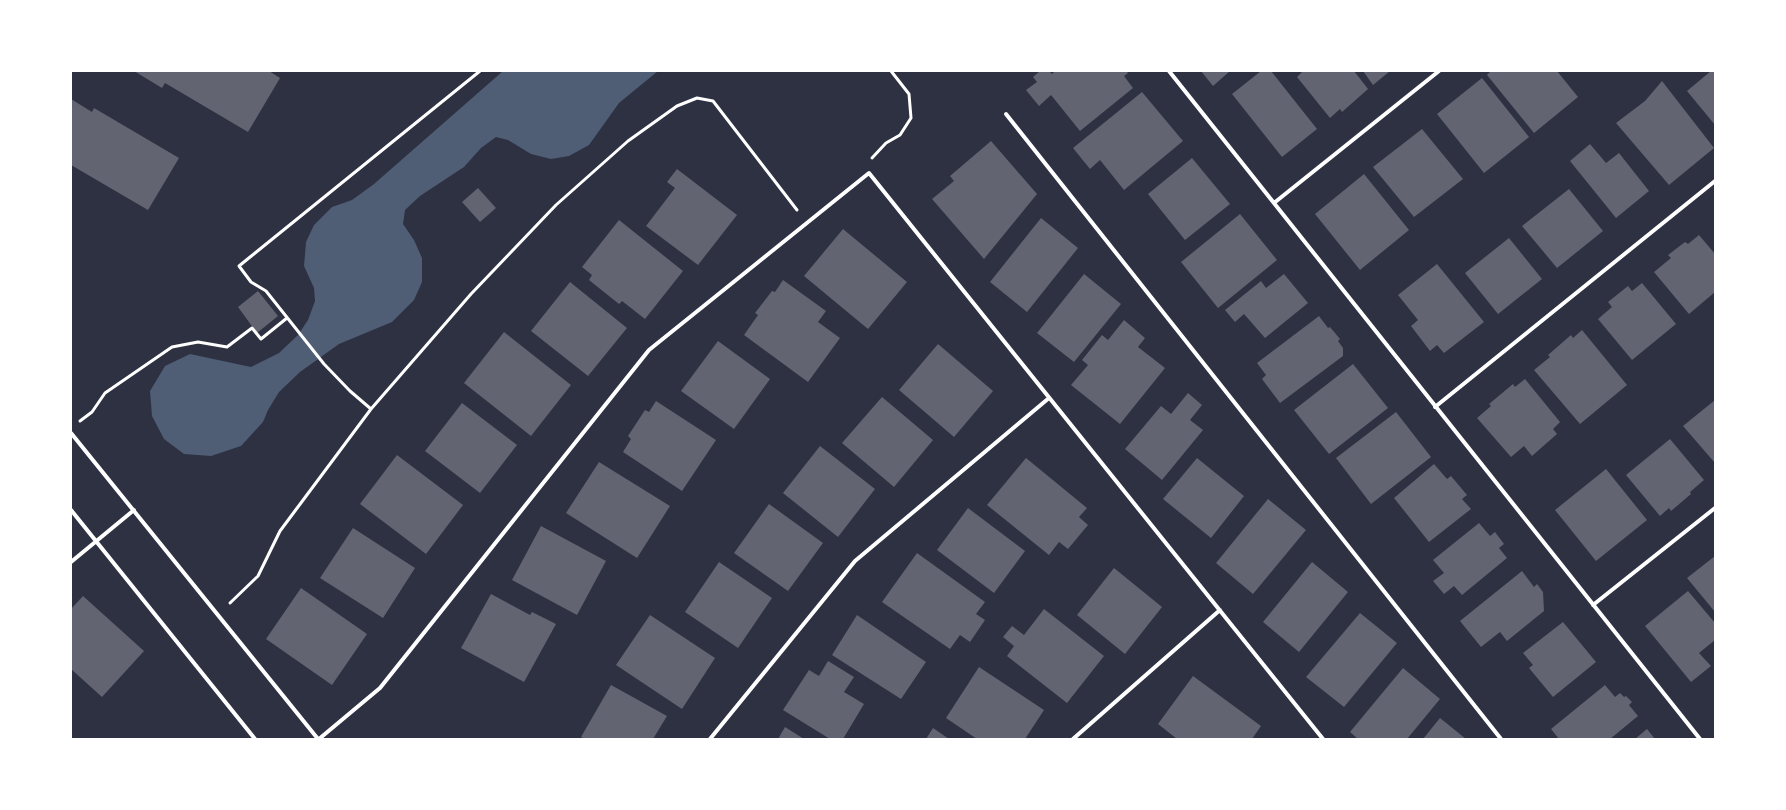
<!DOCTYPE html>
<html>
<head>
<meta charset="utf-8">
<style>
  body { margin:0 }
  #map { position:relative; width:1786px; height:810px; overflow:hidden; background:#2d3142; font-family:"Space Grotesk",sans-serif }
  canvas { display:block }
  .frame { position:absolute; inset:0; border:72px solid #fff; pointer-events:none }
</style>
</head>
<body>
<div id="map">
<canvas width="1786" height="810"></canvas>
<div class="frame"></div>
</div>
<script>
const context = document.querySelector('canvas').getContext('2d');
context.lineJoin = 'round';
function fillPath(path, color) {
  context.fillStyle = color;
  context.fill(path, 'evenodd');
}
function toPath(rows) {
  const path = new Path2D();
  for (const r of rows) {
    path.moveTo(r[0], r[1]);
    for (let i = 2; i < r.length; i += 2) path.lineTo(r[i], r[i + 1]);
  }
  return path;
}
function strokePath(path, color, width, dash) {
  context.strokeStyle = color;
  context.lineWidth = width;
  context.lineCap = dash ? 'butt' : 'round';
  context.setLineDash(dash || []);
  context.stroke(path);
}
const water = toPath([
  [503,71,658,71,619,103,589,145,569,156,551,159,531,154,508,140,496,137,481,148,464,167,420,196,405,210,403,224,414,240,422,258,422,282,414,300,392,322,339,344,300,372,279,392,268,410,263,422,241,446,211,456,184,454,164,439,152,416,150,391,165,366,190,354,251,367,279,353,298,335,308,320,315,301,314,288,304,266,306,242,314,225,332,207,352,200,374,184]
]);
const building = toPath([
  [134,71,269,71,280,78,248,132,165,83,162,88],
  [1040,71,1049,71,1052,74,1055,71,1126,71,1128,73,1124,76,1133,88,1080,131,1051,95,1039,106,1026,90,1037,82,1033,77],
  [1201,71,1230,71,1213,86],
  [1261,71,1271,71,1317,129,1282,157,1232,94],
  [1303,71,1354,71,1368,89,1342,112,1340,109,1330,118,1297,77],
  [1363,71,1390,71,1373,85],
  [1491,71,1557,71,1578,97,1534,133,1487,75],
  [1711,71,1715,71,1715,125,1687,91],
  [1482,78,1529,137,1484,173,1437,114],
  [1662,81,1714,148,1669,185,1616,123,1645,101],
  [1142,92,1183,141,1124,190,1100,160,1090,169,1073,148],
  [71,99,92,112,94,108,179,158,148,210,71,165],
  [1422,129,1463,179,1414,217,1373,167],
  [991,141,1037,194,984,259,932,199,954,181,950,176],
  [1590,144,1606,163,1619,153,1649,191,1616,218,1570,161],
  [1192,158,1230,204,1185,240,1148,194],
  [677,169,737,215,698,265,646,226,675,188,667,182],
  [1364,174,1409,230,1360,270,1315,214],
  [478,188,496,208,480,222,462,202],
  [1569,189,1603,231,1557,268,1522,226],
  [1240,214,1277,260,1218,308,1181,262],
  [1041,218,1078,248,1027,312,990,282],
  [619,220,683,271,645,319,622,301,619,304,589,280,592,275,582,267],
  [843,229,907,282,868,329,804,276],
  [1699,235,1715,254,1715,292,1689,314,1654,272,1671,258,1668,255,1685,242,1688,244],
  [1509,238,1542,279,1498,314,1465,273],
  [1437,264,1484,322,1444,353,1437,345,1430,351,1411,326,1418,320,1398,295],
  [1084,274,1121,304,1074,362,1037,333],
  [1284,274,1308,303,1265,338,1244,314,1235,322,1225,310,1261,281,1266,288],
  [783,280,826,311,818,322,840,338,808,382,744,335,758,315,755,313,772,291,775,292],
  [570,282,627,328,588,376,531,331],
  [1642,283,1676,324,1632,360,1598,319,1612,307,1608,302,1628,286,1632,291],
  [258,291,278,316,257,333,238,307],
  [1319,316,1328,328,1330,327,1340,339,1338,341,1343,348,1343,356,1280,403,1262,379,1266,375,1257,363],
  [1124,320,1145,338,1138,347,1165,368,1120,424,1071,385,1088,365,1082,360,1102,335,1108,340],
  [1582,330,1627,385,1580,424,1534,370,1550,357,1548,355,1571,335,1573,338],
  [504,332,571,385,531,436,464,383],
  [718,341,770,379,734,429,681,391],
  [938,344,993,391,954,437,899,390],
  [1353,364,1388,408,1329,454,1294,410],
  [1525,379,1560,422,1553,429,1557,434,1532,456,1524,446,1511,457,1477,418,1491,406,1489,404,1513,384,1515,387],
  [1188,393,1202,405,1190,420,1203,430,1162,480,1125,449,1161,406,1171,414],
  [882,397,933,440,894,487,842,443],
  [1715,400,1715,463,1683,426],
  [656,401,716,440,682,491,623,452,631,439,628,436,645,410,649,412],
  [462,403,517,445,480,493,425,451],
  [1396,412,1431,457,1371,504,1336,458],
  [1670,439,1704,480,1690,492,1691,494,1671,511,1669,508,1660,516,1626,475],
  [820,446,875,489,838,537,783,493],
  [397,455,463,505,426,554,360,504],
  [1026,458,1087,508,1079,517,1088,525,1068,549,1059,542,1049,555,987,505],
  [1197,458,1244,496,1211,538,1163,499],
  [599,462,670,506,637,558,566,513],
  [1434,464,1447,479,1451,476,1467,495,1462,499,1471,509,1429,542,1394,498],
  [1606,469,1647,520,1596,561,1555,510],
  [1268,499,1306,530,1253,594,1216,563],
  [769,504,823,543,788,591,734,553],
  [968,508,1025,551,994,593,937,550],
  [1479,523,1490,536,1495,532,1504,544,1499,548,1507,558,1462,595,1454,586,1444,594,1433,581,1444,573,1433,560],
  [541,526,606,561,577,615,512,580],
  [353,528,415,568,383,618,320,578],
  [917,553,985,602,976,614,985,620,970,642,960,635,950,649,882,602],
  [1715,556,1715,612,1687,578],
  [719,562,772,598,738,648,685,612],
  [1312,562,1348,592,1299,652,1263,622],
  [1114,568,1162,607,1125,654,1077,615],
  [1522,571,1534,587,1537,584,1543,592,1544,611,1507,641,1500,632,1481,647,1460,621],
  [301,588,367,634,332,685,266,639],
  [1688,591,1715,623,1715,640,1699,653,1711,666,1691,682,1645,626],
  [491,594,530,615,532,612,556,624,524,682,461,648],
  [83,596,144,651,102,697,71,669,71,609],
  [1044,609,1104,656,1067,703,1007,656,1014,646,1003,637,1012,626,1024,635],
  [1360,613,1397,643,1344,707,1306,677],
  [650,615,715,658,682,709,616,665],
  [857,615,926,662,901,699,832,655],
  [1563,622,1596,662,1553,697,1529,668,1533,665,1523,653],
  [828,661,854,677,844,692,864,704,843,739,830,739,783,710,809,670,819,676],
  [979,667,1044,710,1025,739,977,739,946,718],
  [1403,668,1440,699,1407,739,1358,739,1350,732],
  [1193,676,1261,726,1252,739,1177,739,1158,724],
  [611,685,667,716,653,739,585,739,581,737],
  [1605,685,1615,697,1620,693,1624,697,1626,696,1632,702,1629,705,1638,716,1610,739,1559,739,1551,729],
  [1440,718,1466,739,1423,739],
  [785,727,804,739,778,739],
  [933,728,949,739,926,739],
  [1647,729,1655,739,1635,739]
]);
const path = toPath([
  [872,158,886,143,900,135,911,118,909,94,891,71],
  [371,409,350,391,324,364,266,291,251,282,239,266,480,71],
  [80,421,92,412,105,393,172,347,198,342,227,347,252,328,261,339,287,318],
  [230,603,258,576,280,531,371,409,471,294,556,205,628,141,677,106,697,98,713,101,797,210]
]);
const service = toPath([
  [1169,71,1700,739],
  [1006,114,1501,739],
  [1274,203,1439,71],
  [1435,407,1715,181],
  [71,433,318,739],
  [71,510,255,739],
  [71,562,134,510],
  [1593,605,1715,508],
  [319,739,380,688,649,350,869,173,1323,739],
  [710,739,855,561,1049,398],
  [1073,739,1220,610]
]);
fillPath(water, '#4f5d75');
fillPath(building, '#626471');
strokePath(path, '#fff', 3);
strokePath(service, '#fff', 4);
</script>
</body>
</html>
